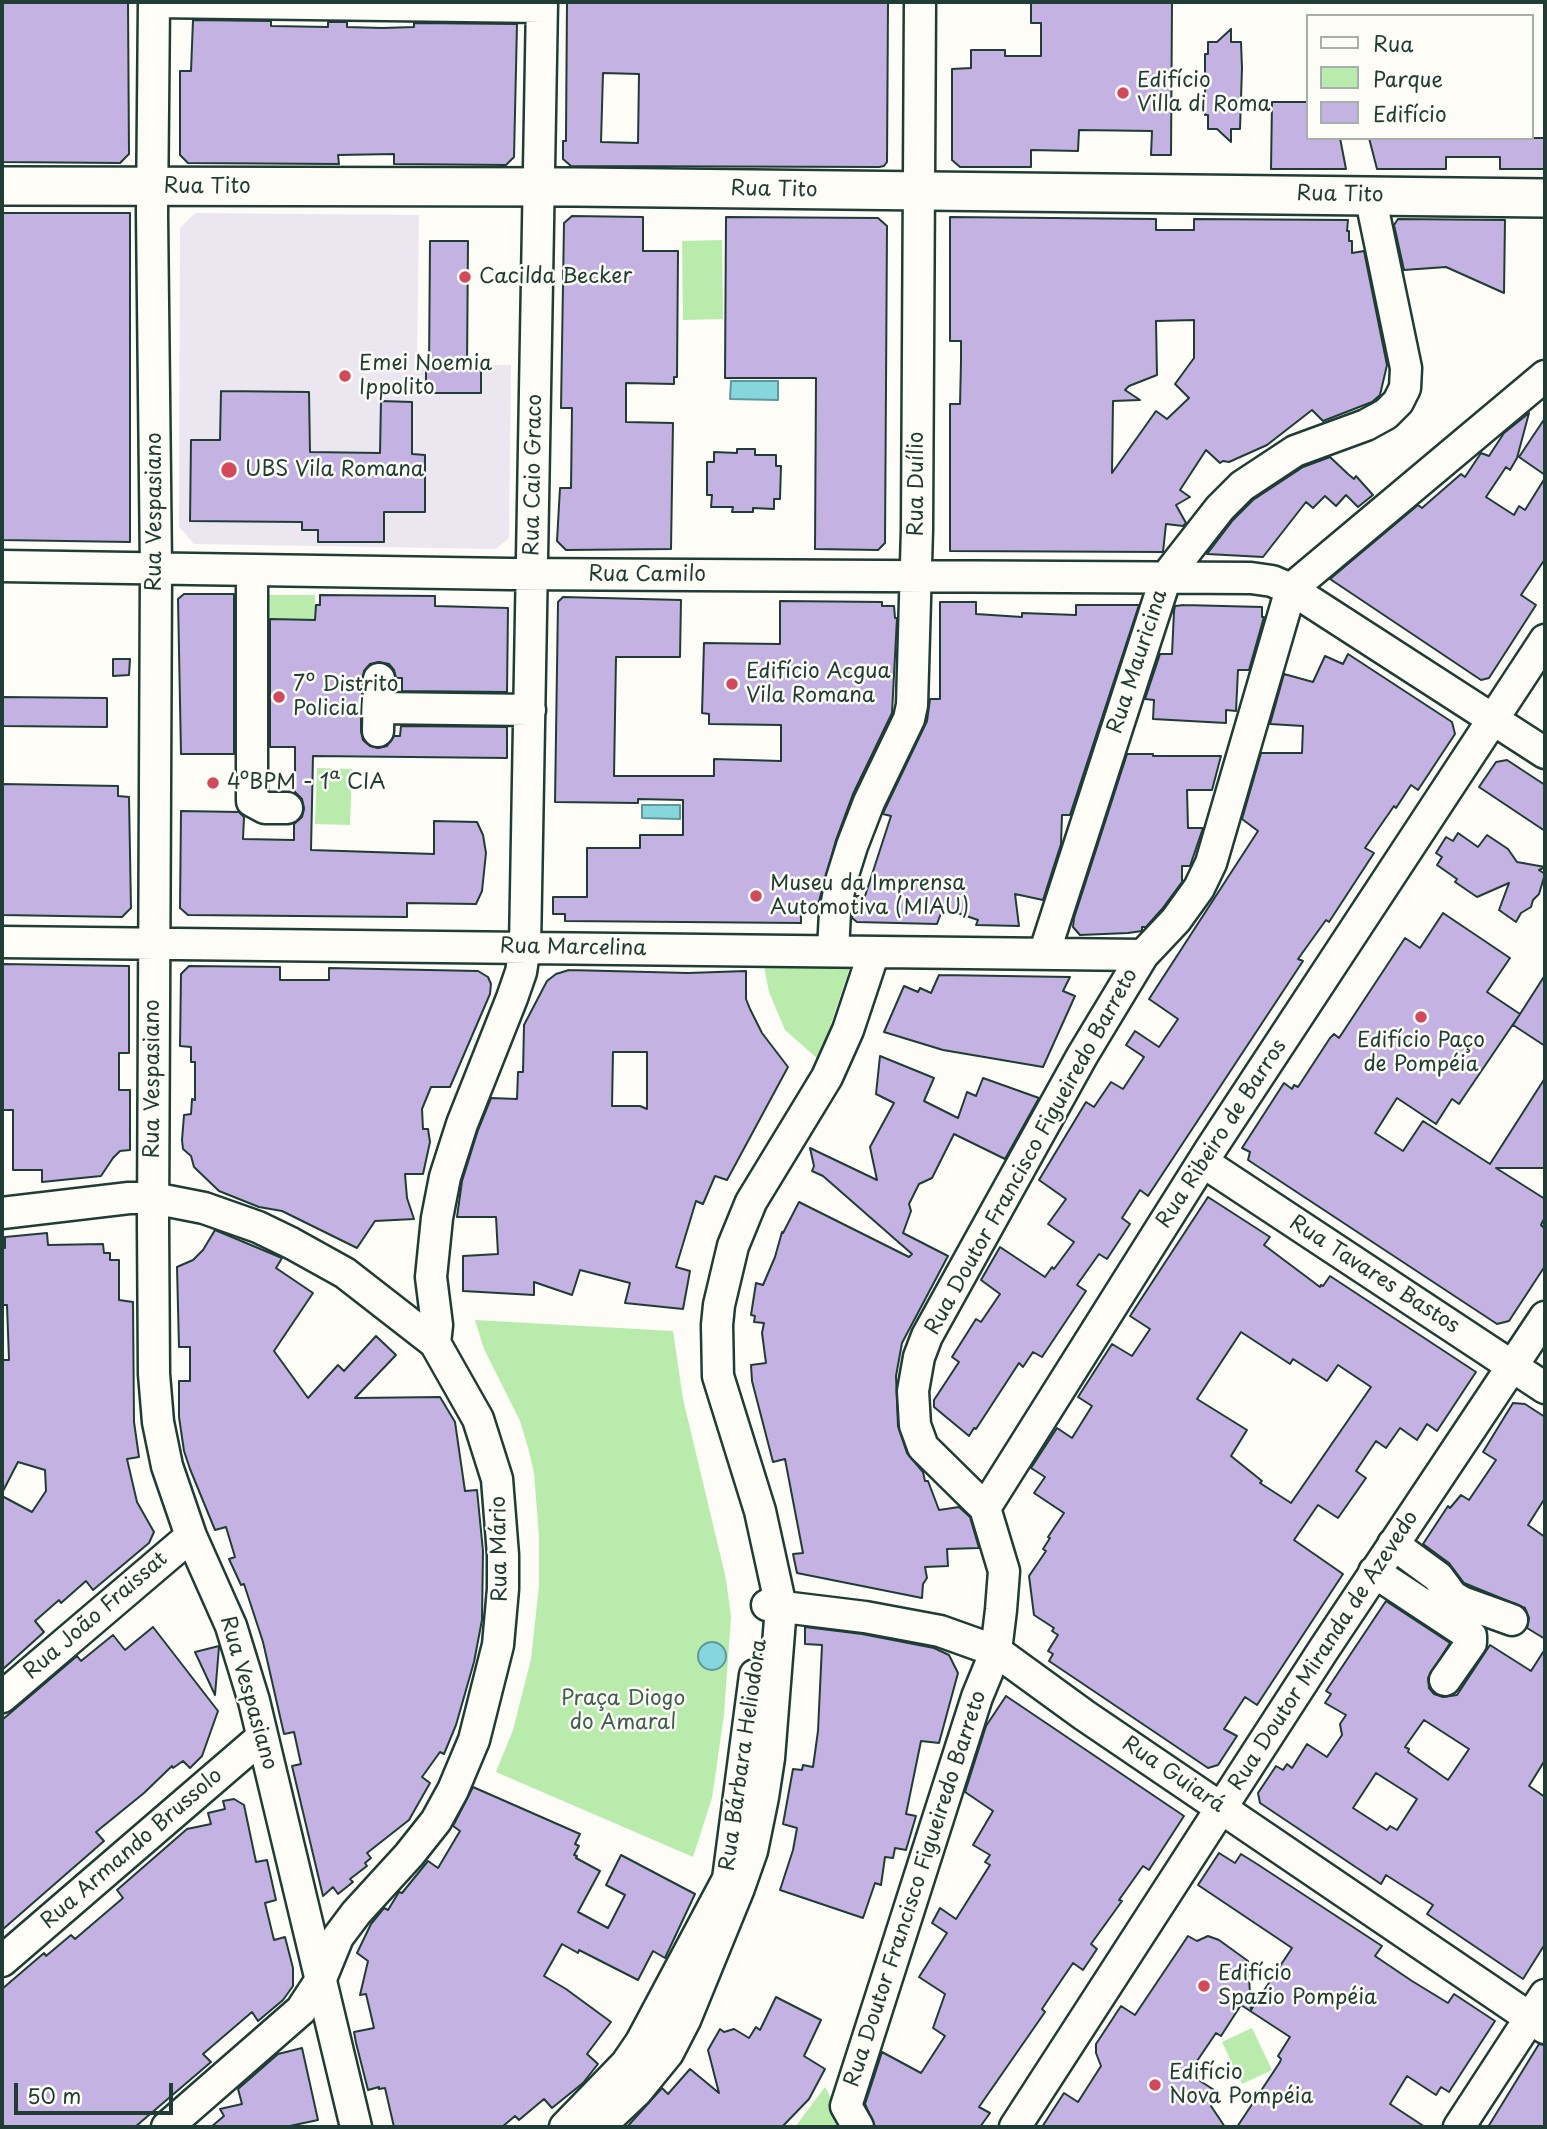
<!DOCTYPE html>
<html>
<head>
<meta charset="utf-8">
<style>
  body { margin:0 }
  #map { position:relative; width:1547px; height:2129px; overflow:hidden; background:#fdfcf7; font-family:"Playpen Sans",sans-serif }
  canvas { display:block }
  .frame { position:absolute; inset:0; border:4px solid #1f3d34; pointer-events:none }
  .legend { position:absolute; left:1306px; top:14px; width:228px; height:126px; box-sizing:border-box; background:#fdfcf7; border:2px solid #a4b0a9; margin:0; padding:9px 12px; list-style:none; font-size:21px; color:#1f3d34 }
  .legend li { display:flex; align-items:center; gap:14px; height:35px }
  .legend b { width:35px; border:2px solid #a4b0a9 }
  .scale { position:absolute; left:14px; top:2083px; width:159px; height:32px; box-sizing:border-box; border:4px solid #1f3d34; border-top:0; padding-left:9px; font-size:21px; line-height:24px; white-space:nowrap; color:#1f3d34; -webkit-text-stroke:5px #fdfcf7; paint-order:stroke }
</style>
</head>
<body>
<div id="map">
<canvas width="1547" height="2129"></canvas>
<div class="frame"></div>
<ul class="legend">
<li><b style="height:9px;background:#fdfcf7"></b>Rua</li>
<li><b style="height:19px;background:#b9ecac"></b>Parque</li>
<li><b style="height:19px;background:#c3b2e2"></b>Edifício</li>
</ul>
<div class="scale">50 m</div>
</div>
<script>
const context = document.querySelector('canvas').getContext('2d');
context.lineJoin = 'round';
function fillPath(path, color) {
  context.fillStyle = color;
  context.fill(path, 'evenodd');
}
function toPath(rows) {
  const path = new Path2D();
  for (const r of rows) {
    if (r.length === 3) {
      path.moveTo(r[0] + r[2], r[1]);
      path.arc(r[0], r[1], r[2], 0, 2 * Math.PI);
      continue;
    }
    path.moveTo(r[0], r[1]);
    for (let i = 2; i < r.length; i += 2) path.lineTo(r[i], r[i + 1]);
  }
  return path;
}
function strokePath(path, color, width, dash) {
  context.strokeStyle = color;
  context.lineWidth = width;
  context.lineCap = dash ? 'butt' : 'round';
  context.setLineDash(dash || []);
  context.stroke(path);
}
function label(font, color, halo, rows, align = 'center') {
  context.font = font + ' "Playpen Sans",sans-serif';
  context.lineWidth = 5;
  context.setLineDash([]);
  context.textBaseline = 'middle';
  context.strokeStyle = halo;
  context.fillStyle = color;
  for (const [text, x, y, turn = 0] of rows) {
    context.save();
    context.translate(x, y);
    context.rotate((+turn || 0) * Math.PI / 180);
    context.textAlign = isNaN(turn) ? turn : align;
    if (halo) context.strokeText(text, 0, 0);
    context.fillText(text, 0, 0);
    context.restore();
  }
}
const built = toPath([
  [195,213,419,215,417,365,511,365,509,538,496,549,194,544,179,527,180,228]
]);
const green = toPath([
  [722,240,723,319,683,320,682,241],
  [256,595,315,595,315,620,256,619],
  [317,768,352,769,350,825,315,824],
  [764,966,850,967,819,1060,785,1030,769,992],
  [475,1320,673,1331,683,1399,726,1579,731,1617,724,1715,712,1798,693,1857,496,1772,513,1730,531,1659,539,1586,539,1537,534,1473,529,1451,520,1421,484,1349],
  [1252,2028,1272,2070,1242,2084,1222,2042],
  [825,2087,847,2127,795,2127]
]);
const water = toPath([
  [731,381,778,381,778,400,730,399,731,381],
  [642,805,680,805,680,819,642,818,642,805],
  [712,1656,14]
]);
const building = toPath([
  [2,2,128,2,129,154,120,163,2,162,2,2],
  [567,2,888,2,887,162,884,166,879,167,571,166,563,159,563,141,566,141,566,135,567,2],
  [603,73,639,74,638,143,601,142,603,73],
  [1031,2,1172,2,1171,155,1151,155,1152,131,1079,130,1078,151,1031,150,1031,167,960,167,952,160,952,69,971,68,971,50,1005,50,1005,56,1041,56,1041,23,1031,23,1031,2],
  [193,20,271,21,271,26,328,27,328,22,347,22,347,27,382,28,414,27,414,23,517,24,514,157,506,165,394,164,394,154,338,155,339,164,188,163,180,155,180,71,191,71,193,20],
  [1231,29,1231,42,1241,42,1242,68,1240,129,1231,129,1231,142,1217,129,1208,129,1208,115,1205,115,1205,54,1208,54,1208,42,1217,42,1231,29],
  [1272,102,1307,102,1307,138,1340,138,1346,169,1271,169,1272,102],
  [1369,138,1545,138,1545,169,1500,169,1500,157,1446,157,1446,169,1377,169,1369,138],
  [2,213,130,213,130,542,2,540,2,213],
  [572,216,643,217,643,251,678,251,677,377,674,377,674,384,626,383,626,422,673,423,671,549,566,550,557,541,560,488,571,488,572,408,561,408,564,223,572,216],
  [726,217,878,218,887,226,885,543,878,550,815,549,816,378,725,378,726,217],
  [950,217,1156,219,1156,230,1194,230,1194,219,1348,220,1347,231,1349,231,1349,241,1352,241,1352,253,1364,251,1387,365,1380,395,1372,402,1323,421,1312,410,1267,445,1229,462,1223,461,1220,463,1206,450,1180,490,1190,497,1176,505,1186,523,1183,526,1166,524,1163,552,950,551,950,404,960,404,961,362,961,341,950,341,950,217],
  [1194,320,1194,358,1175,384,1189,398,1167,419,1156,411,1112,473,1113,401,1140,400,1125,390,1129,386,1157,375,1156,321,1194,320],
  [1398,219,1505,220,1504,293,1446,267,1404,270,1394,225,1398,219],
  [430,241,468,241,467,369,481,370,481,393,426,393,426,369,429,369,430,241],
  [221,391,309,392,310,452,380,453,381,401,412,402,412,454,425,455,425,512,384,512,384,542,318,542,318,530,302,530,302,522,190,521,191,440,220,440,221,391],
  [1529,413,1517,458,1510,470,1506,467,1486,497,1514,515,1519,506,1525,510,1545,478,1545,559,1521,595,1536,605,1489,678,1481,680,1330,579,1418,505,1422,508,1461,474,1465,477,1481,453,1489,456,1504,433,1529,413],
  [1545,418,1545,475,1519,457,1545,418],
  [737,449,755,449,755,455,776,455,776,466,781,466,780,499,774,499,774,509,753,508,753,512,732,512,733,507,711,507,712,495,707,495,707,462,714,462,714,452,737,453,737,449],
  [1330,457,1348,474,1354,479,1356,476,1373,495,1358,507,1346,495,1336,506,1325,496,1313,508,1306,502,1263,557,1207,554,1233,520,1253,500,1303,467,1330,457],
  [184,594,234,594,234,754,181,754,178,599,184,594],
  [320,595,435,596,435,606,508,608,507,692,402,691,402,678,396,678,394,670,389,664,379,662,370,664,364,671,361,708,361,731,363,740,370,746,378,748,387,746,394,736,400,736,401,726,507,727,507,758,313,756,311,850,434,854,434,821,477,822,483,835,486,853,482,891,476,904,407,903,407,917,188,915,180,908,181,811,239,812,244,817,243,839,294,840,294,824,302,817,304,809,302,799,295,792,295,747,270,747,270,619,315,620,316,605,320,605,320,595],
  [563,597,681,600,680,657,616,657,614,776,714,776,714,759,781,761,781,725,709,724,709,714,702,713,704,643,780,644,780,601,882,602,882,606,894,606,895,618,897,618,892,713,853,794,836,840,816,912,801,912,801,923,565,921,565,914,553,914,553,897,587,897,587,848,640,848,640,835,683,835,683,800,638,799,638,803,555,802,558,602,563,597],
  [940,602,976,602,976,614,1022,617,1022,613,1076,615,1076,605,1139,605,1070,815,1062,815,1061,844,1043,900,1015,894,1019,926,976,925,978,920,943,908,937,924,857,922,852,918,856,896,865,896,891,816,883,814,885,809,927,721,930,699,940,699,940,602],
  [1184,605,1262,607,1262,617,1264,617,1249,670,1238,670,1236,711,1226,710,1226,723,1153,719,1154,700,1145,699,1160,654,1172,654,1174,611,1175,606,1184,605],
  [1348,654,1452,722,1455,734,1418,790,1411,785,1396,808,1394,806,1365,848,1374,853,1329,922,1326,920,1298,959,1303,961,1148,1196,1140,1190,1122,1218,1130,1224,1107,1259,1099,1254,1077,1285,1086,1291,1042,1357,1033,1352,1023,1367,1019,1363,976,1429,974,1428,969,1436,934,1407,934,1400,959,1362,952,1357,976,1319,981,1322,1000,1294,981,1280,1000,1247,1045,1277,1052,1267,1054,1269,1074,1242,1048,1224,1066,1199,1039,1180,1086,1102,1094,1107,1111,1082,1123,1089,1144,1057,1126,1045,1135,1031,1159,1047,1178,1019,1149,999,1258,831,1242,819,1261,753,1302,753,1303,726,1270,724,1284,674,1313,682,1325,656,1343,664,1348,654],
  [113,659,130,659,129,675,113,676,113,659],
  [2,697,107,698,107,727,2,726,2,697],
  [1127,754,1153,754,1153,756,1221,756,1212,790,1187,790,1188,828,1203,828,1190,866,1182,866,1182,882,1162,909,1146,927,1142,927,1142,931,1128,933,1080,935,1073,927,1074,918,1127,754],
  [1507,760,1545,785,1545,831,1479,787,1496,762,1507,760],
  [2,784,118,786,118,796,129,797,131,908,122,917,2,915,2,784],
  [1458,833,1478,847,1487,835,1508,849,1517,862,1545,867,1539,870,1545,874,1539,894,1533,900,1531,907,1521,913,1516,922,1499,910,1509,883,1477,897,1455,882,1457,879,1437,865,1442,857,1436,853,1446,837,1453,841,1458,833],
  [1443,913,1510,958,1487,992,1520,1014,1459,1104,1452,1099,1436,1124,1397,1098,1375,1133,1403,1151,1423,1121,1490,1164,1545,1078,1545,1168,1496,1168,1545,1199,1545,1217,1541,1225,1545,1229,1545,1266,1509,1321,1497,1324,1248,1160,1250,1152,1242,1148,1284,1083,1292,1089,1294,1085,1298,1087,1330,1038,1334,1034,1339,1038,1405,938,1420,948,1443,913],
  [2,964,129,966,129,1053,119,1053,119,1090,130,1090,130,1150,120,1151,113,1158,101,1176,42,1182,42,1170,13,1170,13,1110,2,1110,2,964],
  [189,966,280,967,280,980,329,980,329,968,478,971,488,977,491,984,490,994,450,1087,431,1087,422,1109,423,1129,428,1129,430,1142,423,1174,405,1174,407,1198,414,1219,375,1221,357,1248,282,1211,259,1207,219,1191,194,1167,191,1156,183,1149,182,1140,184,1115,191,1114,192,1099,195,1100,195,1062,191,1062,191,1047,180,1046,181,974,189,966],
  [569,970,688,973,746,971,746,999,750,1009,762,1033,788,1067,727,1180,715,1176,703,1204,696,1201,676,1267,690,1271,683,1309,625,1303,630,1283,580,1270,572,1295,534,1282,534,1295,463,1291,463,1256,498,1254,496,1217,457,1217,462,1181,478,1130,491,1098,517,1099,518,1072,523,1072,524,1025,547,981,556,974,569,970],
  [613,1052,647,1052,647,1109,640,1106,612,1106,613,1052],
  [939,975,1070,977,1063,991,1075,996,1043,1067,943,1050,884,1032,904,986,918,992,920,988,931,993,939,975],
  [1545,975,1545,1046,1513,1025,1545,975],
  [880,1056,934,1078,924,1101,958,1118,967,1092,976,1096,983,1078,1039,1098,1005,1159,954,1134,932,1178,919,1184,909,1204,911,1211,903,1233,948,1256,902,1343,896,1376,898,1426,907,1453,923,1472,925,1481,928,1481,939,1510,959,1507,970,1517,979,1548,947,1549,948,1566,925,1567,927,1578,923,1584,922,1598,797,1573,793,1554,803,1553,785,1459,773,1462,752,1381,751,1365,766,1363,762,1333,764,1323,754,1322,755,1316,751,1315,756,1283,763,1285,775,1257,782,1232,783,1233,799,1202,909,1257,912,1254,823,1176,812,1171,814,1166,810,1148,877,1180,870,1147,894,1103,876,1094,880,1056],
  [1208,1197,1270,1237,1264,1245,1320,1287,1321,1285,1323,1286,1330,1276,1476,1372,1437,1431,1427,1424,1417,1440,1400,1428,1386,1448,1376,1441,1356,1471,1366,1478,1338,1518,1318,1505,1294,1540,1343,1574,1257,1705,1245,1697,1224,1729,1237,1736,1218,1765,1208,1768,1049,1661,1053,1654,1048,1651,1058,1635,1052,1631,1054,1628,1034,1615,1029,1576,1046,1551,1043,1549,1050,1538,1048,1537,1064,1513,1034,1493,1045,1477,1031,1468,1057,1428,1072,1438,1092,1406,1078,1397,1112,1344,1132,1356,1150,1329,1130,1316,1208,1197],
  [1241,1332,1290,1364,1293,1359,1327,1381,1338,1365,1371,1387,1291,1503,1260,1483,1262,1481,1231,1456,1247,1430,1197,1399,1241,1332],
  [215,1230,282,1258,276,1268,313,1293,274,1351,308,1398,338,1365,344,1371,376,1336,396,1355,355,1398,440,1397,455,1422,465,1491,477,1490,483,1551,482,1620,474,1662,456,1725,444,1754,440,1752,422,1777,430,1783,409,1820,367,1853,371,1858,365,1863,367,1866,350,1879,353,1882,338,1894,333,1887,323,1896,292,1766,301,1764,294,1732,284,1734,263,1642,244,1584,241,1585,229,1559,235,1557,226,1527,215,1530,190,1469,184,1451,179,1417,179,1381,190,1381,190,1347,179,1347,177,1267,193,1260,203,1250,215,1230],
  [47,1233,48,1245,103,1244,104,1253,110,1253,110,1260,119,1260,119,1300,133,1302,134,1422,139,1457,127,1459,137,1502,154,1532,149,1543,93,1590,86,1581,61,1603,59,1600,35,1621,44,1632,2,1670,2,1496,32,1512,46,1491,45,1470,18,1462,2,1493,2,1360,9,1360,7,1305,2,1305,2,1248,5,1248,5,1237,47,1233],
  [1513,1403,1525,1404,1545,1417,1545,1498,1528,1525,1545,1537,1545,1639,1527,1628,1529,1618,1525,1608,1464,1583,1449,1563,1423,1544,1448,1506,1450,1508,1461,1495,1469,1500,1496,1460,1483,1452,1513,1403],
  [1386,1601,1450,1643,1428,1678,1429,1688,1434,1694,1443,1697,1457,1695,1490,1645,1531,1671,1545,1649,1545,1760,1529,1786,1545,1797,1545,1944,1523,1979,1427,1914,1433,1905,1386,1875,1381,1884,1260,1803,1258,1793,1276,1766,1283,1770,1287,1764,1292,1768,1307,1744,1327,1757,1342,1735,1340,1724,1346,1715,1325,1703,1331,1694,1326,1691,1386,1601],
  [1424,1720,1469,1749,1448,1780,1408,1752,1409,1749,1405,1747,1424,1720],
  [1376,1773,1417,1799,1397,1830,1390,1826,1387,1830,1353,1808,1376,1773],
  [153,1627,218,1711,202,1756,190,1768,183,1761,173,1768,172,1766,144,1793,96,1832,104,1841,2,1930,2,1720,77,1656,81,1661,113,1635,125,1650,153,1627],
  [805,1627,862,1634,934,1648,949,1655,958,1673,939,1743,921,1741,906,1814,916,1816,906,1850,895,1848,893,1858,885,1857,881,1885,875,1883,863,1918,780,1890,793,1850,797,1828,783,1824,793,1769,802,1770,803,1765,813,1767,818,1731,822,1645,805,1644,805,1627],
  [219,1646,219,1647,215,1695,195,1652,219,1646],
  [1006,1696,1184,1816,1149,1870,1143,1866,1119,1900,1122,1901,1091,1944,1097,1949,1083,1970,1073,1963,1050,1997,1042,2009,1045,2012,979,2107,990,2113,980,2127,875,2127,865,2104,882,2052,921,2073,945,2036,933,2028,945,1994,919,1977,947,1933,932,1923,940,1908,956,1919,990,1865,985,1862,990,1855,973,1845,993,1811,965,1792,986,1726,1006,1696],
  [473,1787,580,1834,575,1844,579,1846,574,1855,577,1856,576,1858,600,1871,578,1912,608,1928,625,1895,606,1885,621,1855,695,1894,665,1958,653,1951,638,1980,579,1950,578,1953,562,1944,544,1976,566,1989,611,2022,587,2054,598,2064,583,2083,552,2108,544,2099,519,2120,515,2116,502,2127,394,2127,385,2088,379,2089,379,2087,368,2090,356,2043,354,2032,374,2028,366,1994,360,1995,368,1961,357,1953,371,1924,384,1908,388,1910,399,1892,402,1893,428,1861,438,1868,460,1831,453,1826,473,1787],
  [234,1799,244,1805,256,1862,267,1860,276,1900,265,1903,274,1940,285,1937,293,1968,293,1986,283,2000,258,2021,252,2012,203,2054,211,2062,135,2127,2,2127,2,1989,44,1953,46,1956,71,1935,75,1939,123,1898,117,1890,187,1829,211,1824,208,1813,225,1809,223,1801,234,1799],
  [1219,1853,1235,1863,1241,1854,1257,1864,1382,1946,1375,1956,1412,1981,1448,2003,1454,1994,1495,2021,1449,2092,1441,2087,1436,2095,1407,2076,1390,2104,1425,2127,1237,2127,1280,2062,1281,2059,1278,2056,1290,2037,1241,2005,1221,2036,1216,2033,1195,2064,1200,2067,1197,2070,1204,2075,1200,2081,1219,2093,1211,2106,1225,2127,1042,2127,1064,2093,1078,2102,1101,2066,1096,2053,1096,2044,1121,2006,1135,2015,1188,1936,1197,1941,1208,1936,1219,1940,1248,1961,1251,2010,1292,1948,1198,1885,1219,1853],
  [776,1997,821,2020,804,2056,825,2069,809,2099,782,2127,627,2127,662,2088,668,2094,690,2069,719,2093,708,2050,720,2029,724,2032,734,2029,749,2038,756,2027,760,2030,776,1997],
  [1539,2044,1545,2045,1545,2127,1488,2127,1539,2044],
  [302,2048,318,2120,285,2127,211,2127,224,2116,220,2109,242,2104,238,2089,278,2054,302,2048]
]);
const minor = toPath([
  [154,2,152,214,156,569,153,1224,154,1374,158,1422,167,1466,191,1536,231,1626,254,1701,356,2127],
  [154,2,542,7],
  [2,566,510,574,1251,578,1272,581,1291,589,1545,753],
  [252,570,252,801,265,808,287,808],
  [378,708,530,710],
  [378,731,379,679],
  [2,942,1143,955],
  [833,951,835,912,841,881,852,846,869,802,909,719,912,705,917,529,920,2],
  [1044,954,1166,577,1220,508,1242,486,1295,451,1366,425,1386,414,1398,402,1405,388,1406,368,1370,195],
  [1203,1162,1545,1388],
  [2,1213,129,1198,153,1198,204,1208,258,1227,291,1243,345,1273,435,1343,478,1419,497,1479,503,1555,503,1589,498,1645,474,1740,453,1790,436,1821,409,1855,356,1913,338,1937,320,1981,301,2010,167,2127],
  [435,1343,437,1325,431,1277,437,1218,445,1177,462,1124,512,998,521,972,525,947,542,2],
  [985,1508,1210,1150,1545,640],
  [1393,1544,1438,1577,1452,1596,1462,1602,1512,1620],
  [1374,1572,1471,1636,1471,1643,1445,1680],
  [767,1605,865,1617,940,1631,996,1651,1084,1715,1545,2028],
  [2,1697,191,1536],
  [2,1961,262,1737],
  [565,2127,626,2064,641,2042,728,1879,755,1675],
  [599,2127,637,2091,668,2053,685,2020,739,1888,752,1851,763,1797,769,1758,781,1607,760,1511,718,1376,717,1325,719,1305,733,1246,751,1202,827,1077,848,1030,874,952],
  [858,2127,846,2106,977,1697,996,1651,1001,1610,1004,1571,985,1508,923,1447,915,1425,913,1391,919,1357,927,1336,1082,1056,1143,955,1176,920,1199,888,1211,863,1291,589,1545,376],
  [1015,2127,1324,1649,1545,1317],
  [1459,2127,1545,1995]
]);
const major = toPath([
  [2,186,575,187,1545,198]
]);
const markers = [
  [1123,93,7,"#d1495b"],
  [465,277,7,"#d1495b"],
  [345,376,7,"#d1495b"],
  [229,470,9,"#d1495b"],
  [732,684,7,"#d1495b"],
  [279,697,7,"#d1495b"],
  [213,783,7,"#d1495b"],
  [756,896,7,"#d1495b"],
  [1421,1017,7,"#d1495b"],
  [1204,1986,7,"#d1495b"],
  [1155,2085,7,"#d1495b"]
];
const poiNames = [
  ["Edifício",1137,81],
  ["Villa di Roma",1137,105],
  ["Cacilda Becker",479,277],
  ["Emei Noemia",359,364],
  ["Ippolito",359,388],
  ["UBS Vila Romana",245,470],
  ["Edifício Acgua",746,672],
  ["Vila Romana",746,696],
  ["7º Distrito",293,685],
  ["Policial",293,709],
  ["4ºBPM - 1ª CIA",227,783],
  ["Museu da Imprensa",770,884],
  ["Automotiva (MIAU)",770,908],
  ["Edifício Paço",1421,1041,"center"],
  ["de Pompéia",1421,1065,"center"],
  ["Edifício",1218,1974],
  ["Spazio Pompéia",1218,1998],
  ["Edifício",1169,2073],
  ["Nova Pompéia",1169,2097]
];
const streetNames = [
  ["Rua Tito",207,187],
  ["Rua Tito",774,190,1],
  ["Rua Tito",1340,195,1],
  ["Rua Caio Graco",534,475,-89],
  ["Rua Duílio",917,484,-90],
  ["Rua Vespasiano",155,512,-90],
  ["Rua Camilo",647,575],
  ["Rua Mauricina",1138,662,-72],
  ["Rua Marcelina",573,948,1],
  ["Rua Vespasiano",153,1079,-90],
  ["Rua Ribeiro de Barros",1222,1134,-57],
  ["Rua Doutor Francisco Figueiredo Barreto",1032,1152,-61],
  ["Rua Tavares Bastos",1374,1275,33],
  ["Rua Mário",500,1549,-91],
  ["Rua João Fraissat",96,1616,-41],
  ["Rua Doutor Miranda de Azevedo",1324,1651,-57],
  ["Rua Vespasiano",248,1693,74],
  ["Rua Bárbara Heliodora",744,1755,-82],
  ["Rua Guiará",1173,1775,34],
  ["Rua Armando Brussolo",132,1849,-41],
  ["Rua Doutor Francisco Figueiredo Barreto",916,1889,-72]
];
const parkNames = [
  ["Praça Diogo",623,1699],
  ["do Amaral",623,1723]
];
fillPath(built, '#ece6f1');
fillPath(green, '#b9ecac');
fillPath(water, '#86d7dd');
strokePath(water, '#5d9999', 2);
fillPath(building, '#c3b2e2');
strokePath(building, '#1f3d34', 2);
strokePath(minor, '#1f3d34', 35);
strokePath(major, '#1f3d34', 42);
strokePath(minor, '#fdfcf7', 30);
strokePath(major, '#fdfcf7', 37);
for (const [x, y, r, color] of markers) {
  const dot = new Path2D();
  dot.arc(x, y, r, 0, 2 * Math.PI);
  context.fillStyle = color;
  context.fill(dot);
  strokePath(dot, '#fdfcf7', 2.5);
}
label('21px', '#1f3d34', '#fdfcf7', poiNames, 'left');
label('21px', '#1f3d34', '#fdfcf7', streetNames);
label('21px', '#3e604c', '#fdfcf7', parkNames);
</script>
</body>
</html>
